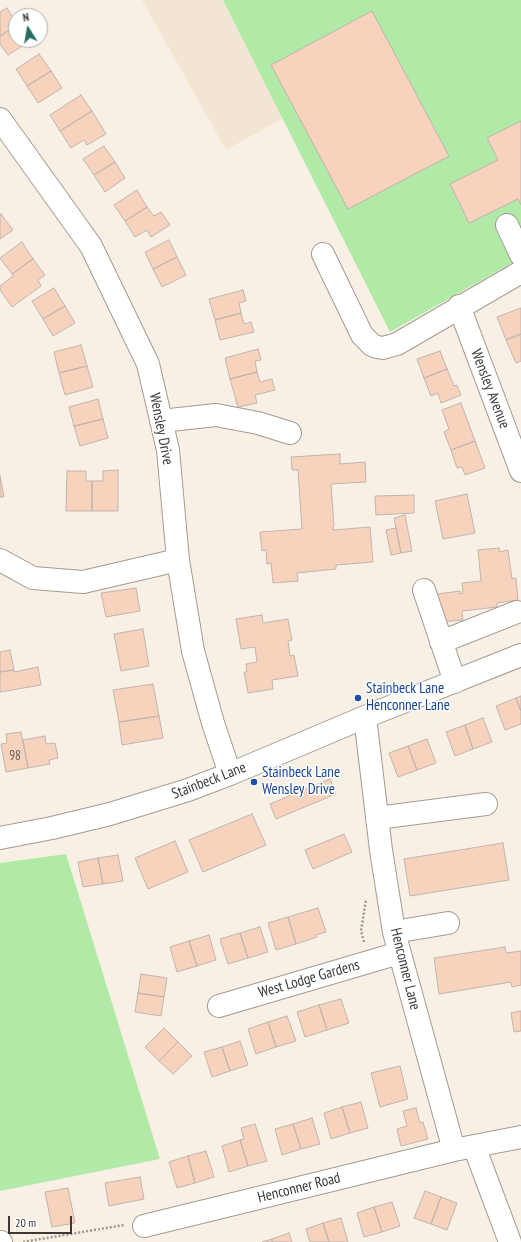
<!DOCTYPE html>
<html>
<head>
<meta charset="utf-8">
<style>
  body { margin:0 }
  #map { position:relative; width:521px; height:1242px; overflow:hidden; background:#f8f0e5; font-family:"PT Sans Narrow",sans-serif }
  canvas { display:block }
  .north { position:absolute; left:8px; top:8px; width:40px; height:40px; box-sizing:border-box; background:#fff; border:1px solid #b1b0ae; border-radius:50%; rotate:349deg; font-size:11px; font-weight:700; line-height:16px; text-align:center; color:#3c3935 }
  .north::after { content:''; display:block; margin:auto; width:14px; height:18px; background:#266d62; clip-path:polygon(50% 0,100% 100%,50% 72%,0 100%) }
  .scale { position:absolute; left:8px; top:1216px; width:64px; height:18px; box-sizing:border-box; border:2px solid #3c3935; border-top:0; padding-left:5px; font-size:12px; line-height:14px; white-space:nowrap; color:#3c3935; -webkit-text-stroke:3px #fff; paint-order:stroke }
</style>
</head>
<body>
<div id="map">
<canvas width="521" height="1242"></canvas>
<div class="north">N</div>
<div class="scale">20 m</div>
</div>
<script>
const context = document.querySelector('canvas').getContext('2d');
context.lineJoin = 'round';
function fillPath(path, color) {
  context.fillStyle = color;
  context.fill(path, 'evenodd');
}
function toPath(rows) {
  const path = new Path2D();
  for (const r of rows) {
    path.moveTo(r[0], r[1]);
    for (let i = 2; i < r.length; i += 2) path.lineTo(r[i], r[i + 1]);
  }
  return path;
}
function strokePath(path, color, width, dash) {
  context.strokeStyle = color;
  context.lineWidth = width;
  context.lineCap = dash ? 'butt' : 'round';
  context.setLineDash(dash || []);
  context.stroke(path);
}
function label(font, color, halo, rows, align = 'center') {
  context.font = font + ' "PT Sans Narrow",sans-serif';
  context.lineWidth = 3;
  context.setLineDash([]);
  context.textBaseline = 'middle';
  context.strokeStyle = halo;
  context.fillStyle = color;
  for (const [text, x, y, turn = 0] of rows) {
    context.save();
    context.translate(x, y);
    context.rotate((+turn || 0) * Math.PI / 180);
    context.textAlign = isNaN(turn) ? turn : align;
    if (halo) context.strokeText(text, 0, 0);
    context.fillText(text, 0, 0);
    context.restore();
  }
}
const built = toPath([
  [142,0,223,0,283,118,226,150]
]);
const green = toPath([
  [223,0,521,0,521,258,390,332],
  [66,854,160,1159,0,1191,0,863]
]);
const building = toPath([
  [7,8,16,22,16,26,0,36,0,12,7,8],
  [372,11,449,156,348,209,271,65,372,11],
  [16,26,16,40,28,40,29,42,8,55,0,44,0,36,16,26],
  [39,54,51,71,27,86,16,69,39,54],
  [51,71,62,88,38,103,27,86,51,71],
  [81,95,92,111,60,131,50,115,81,95],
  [92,111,106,134,87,145,84,140,71,148,60,131,92,111],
  [521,121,521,205,518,199,469,223,450,184,498,160,487,138,521,121],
  [104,146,115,162,94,175,83,159,104,146],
  [115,162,125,178,105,192,94,175,115,162],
  [137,190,147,207,125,221,114,205,137,190],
  [147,207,154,216,161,212,170,225,151,237,147,230,135,237,125,221,147,207],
  [1,214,13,230,0,239,0,215,1,214],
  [169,240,177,257,153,269,145,252,169,240],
  [22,242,33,259,12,274,0,258,22,242],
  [177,257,186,275,162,287,153,269,177,257],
  [33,259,45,275,38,280,41,286,12,307,0,290,0,286,13,276,12,274,33,259],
  [54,288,65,306,43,319,32,301,54,288],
  [243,290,246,301,239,303,241,313,215,320,209,299,243,290],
  [65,306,75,323,53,336,43,319,65,306],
  [521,308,521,334,506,340,497,317,521,308],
  [241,313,244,324,251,322,254,332,220,340,215,320,241,313],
  [521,334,521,361,516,363,506,340,521,334],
  [81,345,87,366,59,373,54,352,81,345],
  [258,349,261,360,255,361,257,372,230,379,225,358,258,349],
  [440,351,447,369,424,378,417,359,440,351],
  [87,366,93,387,65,395,59,373,87,366],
  [447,369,454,386,457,385,461,395,441,403,438,393,431,396,424,378,447,369],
  [257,372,260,382,272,379,275,390,255,395,257,403,238,407,230,379,257,372],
  [98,399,103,419,74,426,69,407,98,399],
  [461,403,475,441,451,450,444,432,449,429,442,410,461,403],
  [103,419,108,438,80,446,74,426,103,419],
  [475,441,485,468,465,475,462,467,457,468,451,450,475,441],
  [340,454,340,464,365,462,366,482,331,484,334,526,333,526,333,530,370,527,373,562,336,565,336,569,297,573,298,581,273,583,271,563,267,564,266,550,262,551,260,532,302,529,298,470,292,470,291,457,340,454],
  [118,470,118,511,92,511,92,481,103,481,103,471,118,470],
  [67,471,86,471,86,481,92,481,92,511,66,511,67,471],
  [0,476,4,497,0,497,0,476],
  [467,494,475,533,443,539,435,501,467,494],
  [414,495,414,513,376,515,375,496,414,495],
  [405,515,412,551,401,553,394,518,405,515],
  [396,528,401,553,391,555,386,530,396,528],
  [499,548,499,552,508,550,512,579,516,578,518,600,497,603,497,607,462,611,463,620,440,622,437,594,460,591,460,594,463,593,462,583,481,581,478,550,499,548],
  [136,588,140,611,106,617,101,593,136,588],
  [262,615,263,623,288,619,292,640,288,641,290,656,294,655,298,676,272,680,273,689,248,693,244,672,247,672,246,664,257,662,255,647,241,649,236,619,262,615],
  [143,629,149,666,121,671,114,634,143,629],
  [10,650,14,670,0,672,0,652,10,650],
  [38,667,41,685,0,692,0,672,14,670,14,672,38,667],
  [153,684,159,716,119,722,113,690,153,684],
  [521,696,521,711,516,698,521,696],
  [516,698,521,711,521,724,505,730,496,706,516,698],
  [159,716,163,738,122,745,119,722,159,716],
  [483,718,492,742,473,749,465,725,483,718],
  [465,725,473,749,455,756,446,732,465,725],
  [21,732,28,768,6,772,1,744,7,743,6,734,21,732],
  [45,736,46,744,55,743,58,758,49,760,50,764,28,768,23,740,45,736],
  [427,739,436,763,417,770,408,746,427,739],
  [408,746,417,770,398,777,389,753,408,746],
  [330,779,336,794,276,819,270,804,330,779],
  [252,814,266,845,203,872,189,840,252,814],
  [344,834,352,852,313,869,305,850,344,834],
  [175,841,188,872,148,889,135,858,175,841],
  [503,843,509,880,410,896,404,859,503,843],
  [118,855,123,881,103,884,98,858,118,855],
  [98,858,103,884,83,887,78,862,98,858],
  [318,908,326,932,316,935,317,937,296,944,288,917,318,908],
  [288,917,296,944,276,950,268,923,288,917],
  [260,927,268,952,248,958,240,933,260,927],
  [240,933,248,958,228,964,220,939,240,933],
  [209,935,216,960,197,966,189,941,209,935],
  [189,941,197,966,177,972,170,947,189,941],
  [505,947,506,953,521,951,521,985,512,987,511,982,439,994,434,958,505,947],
  [141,974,167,978,164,997,138,993,141,974],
  [138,993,164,997,161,1016,135,1012,138,993],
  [341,999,349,1023,327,1030,319,1005,341,999],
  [319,1005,327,1030,305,1037,297,1012,319,1005],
  [521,1011,521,1031,514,1032,511,1013,521,1011],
  [287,1016,296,1041,276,1047,268,1022,287,1016],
  [268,1022,276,1047,256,1054,248,1029,268,1022],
  [164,1028,178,1042,159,1061,145,1047,164,1028],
  [240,1041,248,1065,230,1071,222,1047,240,1041],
  [178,1042,192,1056,173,1074,159,1061,178,1042],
  [222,1047,230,1071,212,1077,204,1052,222,1047],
  [400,1066,408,1099,380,1107,371,1073,400,1066],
  [361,1102,368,1128,350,1133,342,1107,361,1102],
  [342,1107,350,1133,331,1139,324,1113,342,1107],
  [416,1108,420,1123,423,1122,428,1139,401,1146,397,1129,407,1126,403,1111,416,1108],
  [312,1118,320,1144,301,1149,293,1124,312,1118],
  [255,1124,267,1161,248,1166,240,1140,244,1139,241,1128,255,1124],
  [293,1124,301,1149,282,1155,275,1129,293,1124],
  [240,1140,248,1166,229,1172,222,1146,240,1140],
  [206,1151,214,1177,195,1183,188,1156,206,1151],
  [188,1156,195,1183,177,1188,169,1162,188,1156],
  [140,1177,144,1199,109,1206,105,1183,140,1177],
  [68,1188,75,1223,52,1227,45,1192,68,1188],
  [425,1191,441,1197,431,1224,414,1218,425,1191],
  [441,1197,457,1203,447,1230,431,1224,441,1197],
  [392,1202,400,1226,382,1232,374,1207,392,1202],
  [374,1207,382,1232,364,1237,357,1213,374,1207],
  [341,1218,348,1242,329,1242,323,1223,341,1218],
  [323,1223,329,1242,310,1242,306,1229,323,1223],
  [289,1233,292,1242,272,1242,272,1239,289,1233],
  [272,1239,272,1242,262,1242,272,1239]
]);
const path = toPath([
  [364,942,361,931,366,900],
  [23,1242,124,1225]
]);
const minor = toPath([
  [0,119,91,246,148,364,168,450,178,560,193,651,213,723,230,774],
  [507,225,521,255],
  [323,254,362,335,372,345,377,347,383,348,397,344,521,272],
  [459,306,521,471],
  [161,421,216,415,258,423,290,433],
  [0,560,33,578,83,582,178,560],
  [424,590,455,682],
  [441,642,517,612],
  [365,717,381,850,394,932,454,1150,521,1137],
  [377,818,486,804],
  [0,838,52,828,110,814,188,790,230,774,365,717,521,655],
  [394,932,448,923],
  [219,1006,399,953],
  [474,1146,510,1242],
  [144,1226,454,1150],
  [0,1242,1,1242]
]);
const markers = [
  [358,698,4,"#1a4fb4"],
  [254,782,4,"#1a4fb4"]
];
const numberNames = [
  ["98",15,756]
];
const streetNames = [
  ["Wensley Avenue",490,389,69],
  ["Wensley Drive",161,429,79],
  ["Stainbeck Lane",209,781,-21],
  ["Henconner Lane",405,969,76],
  ["West Lodge Gardens",309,979,-16],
  ["Henconner Road",299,1188,-14]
];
const transitNames = [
  ["Stainbeck Lane",366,689],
  ["Henconner Lane",366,706],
  ["Stainbeck Lane",262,773],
  ["Wensley Drive",262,790]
];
fillPath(built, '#f2e5d4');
fillPath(green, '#b1eaa7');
fillPath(building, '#f7d2bd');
strokePath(building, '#c0b4ae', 1);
strokePath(minor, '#a39b91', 24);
strokePath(path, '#9b958e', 2.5, [2, 2]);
strokePath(minor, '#fff', 22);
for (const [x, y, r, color] of markers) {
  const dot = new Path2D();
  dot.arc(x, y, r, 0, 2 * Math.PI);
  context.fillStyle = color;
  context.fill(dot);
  strokePath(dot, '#fff', 1.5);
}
label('13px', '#6b5f57', null, numberNames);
label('15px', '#3c3935', '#fff', streetNames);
label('15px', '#164399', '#fff', transitNames, 'left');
</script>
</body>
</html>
